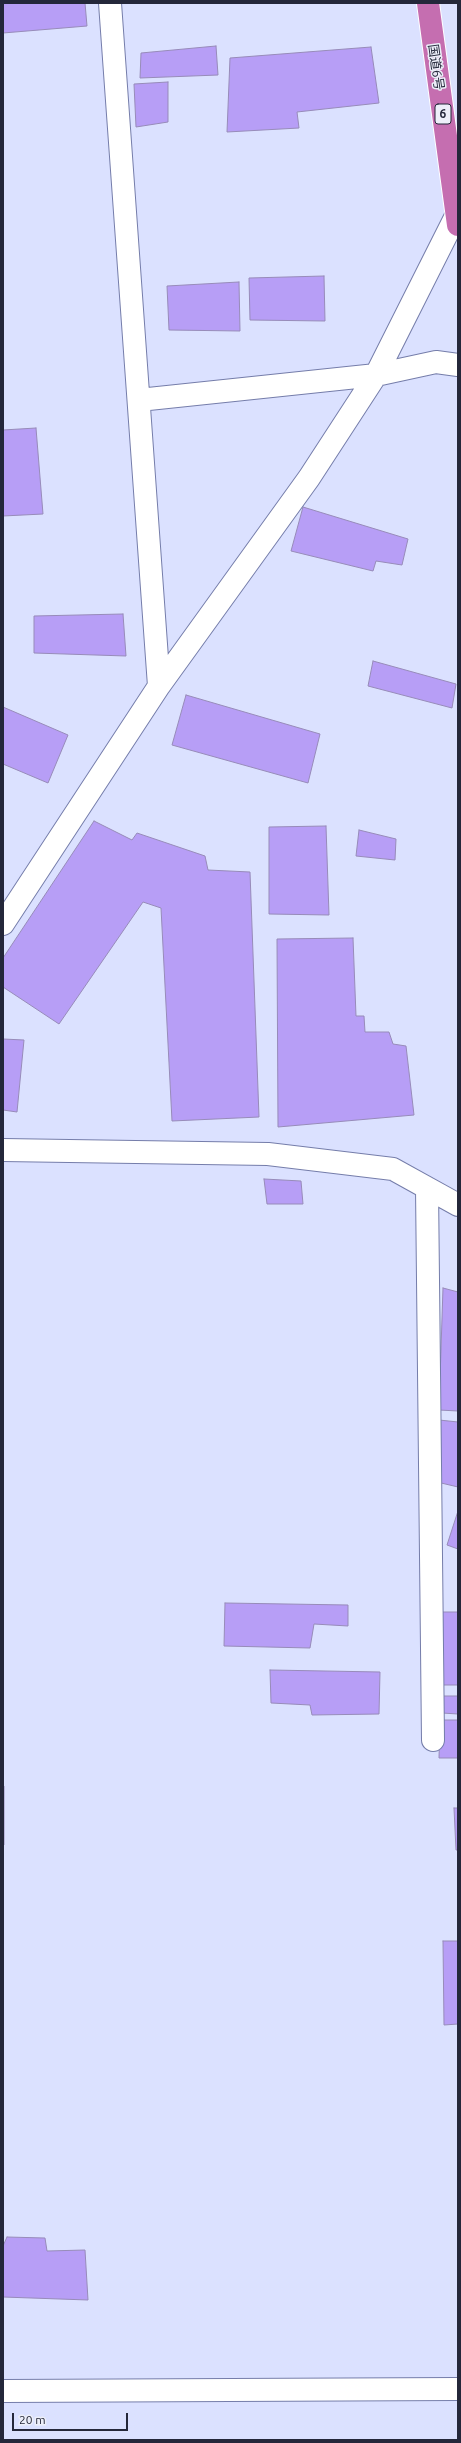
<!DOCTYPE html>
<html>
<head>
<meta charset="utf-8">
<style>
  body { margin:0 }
  #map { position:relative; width:461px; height:2443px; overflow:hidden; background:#dbe1ff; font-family:Ubuntu,sans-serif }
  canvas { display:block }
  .frame { position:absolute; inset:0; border:4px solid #24273a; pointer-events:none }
  .scale { position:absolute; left:12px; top:2413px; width:116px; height:18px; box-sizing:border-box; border:2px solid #24273a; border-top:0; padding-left:5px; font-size:12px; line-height:14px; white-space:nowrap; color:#24273a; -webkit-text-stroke:3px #edeff9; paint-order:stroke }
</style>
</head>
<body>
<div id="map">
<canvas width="461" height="2443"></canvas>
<div class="frame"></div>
<div class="scale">20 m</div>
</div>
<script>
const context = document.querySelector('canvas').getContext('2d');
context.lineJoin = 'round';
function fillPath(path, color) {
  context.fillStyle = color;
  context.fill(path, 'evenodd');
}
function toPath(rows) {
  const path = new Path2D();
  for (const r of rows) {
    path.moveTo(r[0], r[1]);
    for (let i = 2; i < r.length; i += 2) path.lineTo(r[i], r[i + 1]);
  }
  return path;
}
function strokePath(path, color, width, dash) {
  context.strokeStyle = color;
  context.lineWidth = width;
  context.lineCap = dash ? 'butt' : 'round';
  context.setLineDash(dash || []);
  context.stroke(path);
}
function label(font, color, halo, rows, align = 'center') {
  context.font = font + ' Ubuntu,"Noto Sans JP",sans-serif';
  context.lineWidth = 3;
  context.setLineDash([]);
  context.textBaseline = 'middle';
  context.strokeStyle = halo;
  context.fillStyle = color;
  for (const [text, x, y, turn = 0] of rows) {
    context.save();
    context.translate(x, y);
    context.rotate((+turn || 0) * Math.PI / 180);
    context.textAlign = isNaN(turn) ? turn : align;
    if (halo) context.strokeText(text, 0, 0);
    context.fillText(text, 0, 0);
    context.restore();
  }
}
const building = toPath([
  [3,3,85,3,87,26,3,33,3,3],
  [216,46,218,75,140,78,141,53,216,46],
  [371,47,379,103,297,112,299,128,227,132,230,58,371,47],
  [168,82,168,122,136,127,134,84,168,82],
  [324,276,325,321,250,320,249,278,324,276],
  [239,282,240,331,169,330,167,286,239,282],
  [36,428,43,514,3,516,3,430,36,428],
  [303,507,408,539,402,565,376,561,373,571,291,551,303,507],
  [123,614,126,656,34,653,34,616,123,614],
  [373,661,456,684,452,708,368,686,373,661],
  [186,695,320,734,308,783,172,745,186,695],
  [3,707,68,735,48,783,3,764,3,707],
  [94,821,132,840,137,833,205,856,208,870,250,872,259,1117,172,1121,161,908,143,902,59,1024,3,987,3,958,94,821],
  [326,826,329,915,269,914,269,827,326,826],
  [359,830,396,839,395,860,356,856,359,830],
  [353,938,356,1016,364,1016,365,1032,389,1032,393,1044,406,1046,414,1115,278,1127,277,939,353,938],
  [3,1039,24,1040,17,1112,3,1110,3,1039],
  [264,1179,301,1181,303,1204,267,1204,264,1179],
  [443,1288,458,1292,458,1411,439,1410,443,1288],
  [439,1420,458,1422,458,1487,437,1482,439,1420],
  [458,1511,458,1549,447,1545,458,1511],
  [225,1603,348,1605,348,1626,314,1624,310,1648,224,1646,225,1603],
  [440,1612,458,1612,458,1685,439,1685,440,1612],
  [270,1670,380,1672,379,1714,312,1715,310,1705,271,1703,270,1670],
  [443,1696,458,1696,458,1714,442,1713,443,1696],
  [440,1720,458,1720,458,1758,439,1758,440,1720],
  [3,1786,4,1786,4,1845,3,1845,3,1786],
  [454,1808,458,1808,458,1850,456,1850,454,1808],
  [443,1941,458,1941,458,2024,444,2025,443,1941],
  [7,2237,45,2238,47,2251,85,2250,88,2300,3,2297,3,2246,7,2237]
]);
const minor = toPath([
  [110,3,159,686],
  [139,400,376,375,436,362,458,365],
  [3,924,159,686,309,478,376,375,458,212],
  [3,1150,268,1154,393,1169,458,1205],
  [427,1188,433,1740],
  [3,2391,458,2389]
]);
const highway = toPath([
  [428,3,458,225]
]);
const shields = [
  [443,114,16]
];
const shieldNames = [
  ["6",443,114]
];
const streetNames = [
  ["国道6号",436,67,82]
];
fillPath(building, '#b79ef6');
strokePath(building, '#978bb9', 1);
strokePath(minor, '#757daa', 24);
strokePath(highway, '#fff', 24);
strokePath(minor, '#fff', 22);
strokePath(highway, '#c56eb0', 22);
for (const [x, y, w] of shields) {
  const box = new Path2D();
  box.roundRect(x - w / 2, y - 10, w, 20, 3);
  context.fillStyle = '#edeff9';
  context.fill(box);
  strokePath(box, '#24273a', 1);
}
label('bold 12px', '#24273a', null, shieldNames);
label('13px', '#24273a', '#edeff9', streetNames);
</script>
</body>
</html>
